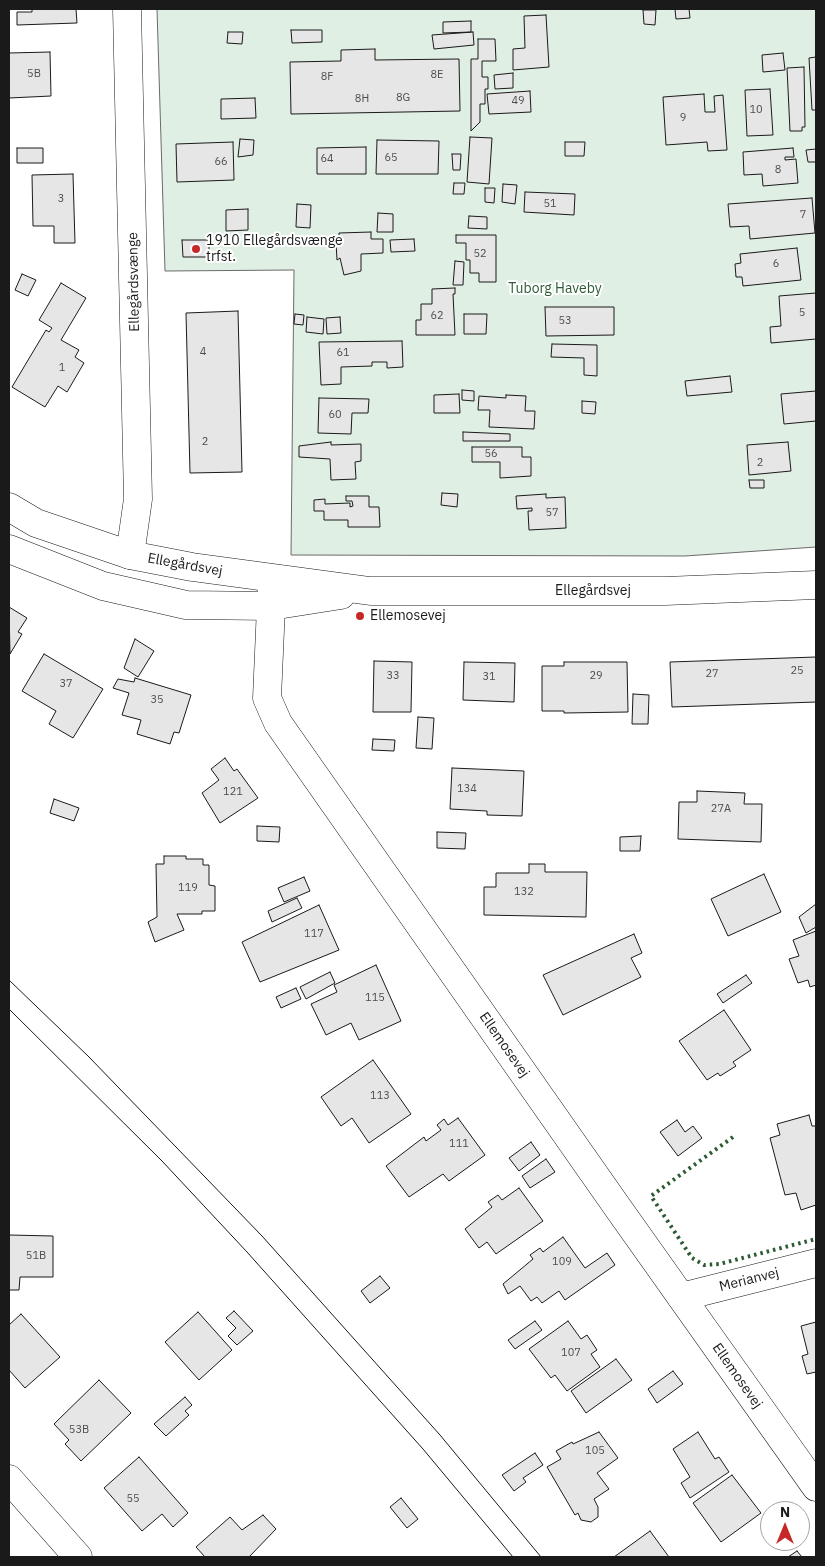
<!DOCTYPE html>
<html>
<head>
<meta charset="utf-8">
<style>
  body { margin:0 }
  #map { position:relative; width:825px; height:1566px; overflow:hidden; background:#fff; font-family:"IBM Plex Sans",sans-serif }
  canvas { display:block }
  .frame { position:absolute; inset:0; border:10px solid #1a1a1a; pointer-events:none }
  .north { position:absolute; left:760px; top:1501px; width:50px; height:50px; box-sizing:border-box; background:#fff; border:1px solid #a3a3a3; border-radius:50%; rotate:0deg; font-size:14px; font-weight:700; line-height:20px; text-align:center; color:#1a1a1a }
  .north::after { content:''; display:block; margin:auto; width:18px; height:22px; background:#c62828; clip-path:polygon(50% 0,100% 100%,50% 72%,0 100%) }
</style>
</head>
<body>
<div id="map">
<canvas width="825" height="1566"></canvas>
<div class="frame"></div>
<div class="north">N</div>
</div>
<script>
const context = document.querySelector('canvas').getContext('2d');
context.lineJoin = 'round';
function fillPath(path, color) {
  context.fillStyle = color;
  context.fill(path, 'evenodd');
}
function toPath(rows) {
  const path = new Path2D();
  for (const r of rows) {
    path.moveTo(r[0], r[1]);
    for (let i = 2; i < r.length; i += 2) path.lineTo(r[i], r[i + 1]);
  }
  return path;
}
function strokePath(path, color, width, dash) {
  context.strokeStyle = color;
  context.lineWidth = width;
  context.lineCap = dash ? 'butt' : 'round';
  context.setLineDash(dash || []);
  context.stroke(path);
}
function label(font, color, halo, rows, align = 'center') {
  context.font = font + ' "IBM Plex Sans",sans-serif';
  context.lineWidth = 4;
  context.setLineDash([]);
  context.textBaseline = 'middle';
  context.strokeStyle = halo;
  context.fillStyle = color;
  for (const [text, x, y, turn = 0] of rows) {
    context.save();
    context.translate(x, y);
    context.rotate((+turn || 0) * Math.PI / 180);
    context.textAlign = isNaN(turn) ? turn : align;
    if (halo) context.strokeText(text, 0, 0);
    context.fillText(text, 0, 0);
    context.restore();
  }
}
const green = toPath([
  [157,9,816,9,816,547,685,556,291,555,294,270,165,271,157,9]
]);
const building = toPath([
  [32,9,76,9,77,23,17,25,17,12,32,12,32,9],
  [675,9,689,9,690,18,676,19,675,9],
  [643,10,656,10,655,25,644,24,643,10],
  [546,15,549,67,513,70,513,49,525,48,524,16,546,15],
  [471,21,471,32,443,33,443,22,471,21],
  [291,30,322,30,322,42,292,43,291,30],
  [228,32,243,32,242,44,227,43,228,32],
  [473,32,474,45,434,49,432,35,473,32],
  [478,39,495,39,496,61,482,61,482,77,488,77,488,89,485,89,485,104,480,104,480,122,471,131,471,59,478,59,478,39],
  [375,49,375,60,459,59,460,111,291,114,290,62,341,61,341,50,375,49],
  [50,52,51,96,9,98,9,53,50,52],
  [783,53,785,70,763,72,762,55,783,53],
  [816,57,816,110,812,110,809,58,816,57],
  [804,67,805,127,802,127,802,131,790,131,787,68,804,67],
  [513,73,513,88,495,89,494,75,513,73],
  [770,89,773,135,747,136,745,90,770,89],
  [530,91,531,112,489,114,487,94,530,91],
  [704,94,705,112,715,112,714,96,723,95,727,150,708,151,707,142,666,145,663,97,704,94],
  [255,98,256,118,221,119,221,99,255,98],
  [470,137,492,138,489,184,467,182,470,137],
  [240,139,254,140,253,155,238,157,240,139],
  [377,140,439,141,438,174,376,174,377,140],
  [233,142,234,180,177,182,176,144,233,142],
  [565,142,585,142,584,156,565,156,565,142],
  [366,147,366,174,317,174,317,148,366,147],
  [17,148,43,148,43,163,17,163,17,148],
  [793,148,794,157,785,157,785,160,796,159,798,183,763,186,762,174,744,175,743,152,793,148],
  [816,149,816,162,808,162,806,150,816,149],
  [452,154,461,154,460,170,453,170,452,154],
  [73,174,75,243,54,243,54,226,33,226,32,175,73,174],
  [454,183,465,183,464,194,453,194,454,183],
  [503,184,517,185,515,204,502,202,503,184],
  [485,188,495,188,494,203,485,202,485,188],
  [525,192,575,194,574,215,524,212,525,192],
  [812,198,815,233,750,239,749,226,730,227,728,204,812,198],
  [297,204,311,205,310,228,296,227,297,204],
  [248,209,248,230,226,231,226,210,248,209],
  [378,213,393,214,393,232,377,232,378,213],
  [469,216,487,217,487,229,468,228,469,216],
  [371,232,371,239,383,239,383,253,361,254,361,271,344,275,340,258,337,260,336,242,339,242,339,233,371,232],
  [456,235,496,235,496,282,479,282,479,273,470,273,470,260,466,260,466,243,456,243,456,235],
  [414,239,415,251,391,252,390,240,414,239],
  [182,240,209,240,209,257,183,257,182,240],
  [797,248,801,280,743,286,742,277,736,277,735,264,741,263,740,254,797,248],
  [455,261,464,262,463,285,453,285,455,261],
  [22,274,36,280,28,296,15,290,22,274],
  [61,283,86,298,61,340,79,350,75,357,84,363,67,392,58,386,45,407,12,387,46,330,49,332,52,328,39,320,61,283],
  [455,288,455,294,453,294,455,335,416,335,416,320,421,320,421,304,432,304,432,289,455,288],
  [816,293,816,339,771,343,770,327,781,326,779,296,816,293],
  [545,307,614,307,614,335,546,336,545,307],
  [238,311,242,472,190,473,186,313,238,311],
  [295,314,304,315,303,325,294,324,295,314],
  [464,314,487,314,486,334,464,334,464,314],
  [307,317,324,319,323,334,306,332,307,317],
  [340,317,341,333,327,334,326,318,340,317],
  [402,341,403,367,387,368,387,362,372,362,372,366,341,367,341,384,321,385,319,342,402,341],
  [552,344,597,345,597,376,584,375,584,358,551,357,552,344],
  [730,376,732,392,687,396,685,381,730,376],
  [462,390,474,391,474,401,462,400,462,390],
  [816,391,816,421,784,424,781,394,816,391],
  [459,394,460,413,434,413,434,395,459,394],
  [506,395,526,396,525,411,535,411,534,429,489,427,490,410,478,410,479,396,506,398,506,395],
  [319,398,369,399,368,413,352,413,351,434,318,433,319,398],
  [582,401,596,402,595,414,582,413,582,401],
  [463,432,510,434,510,441,463,441,463,432],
  [331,442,331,445,361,444,361,461,355,462,356,479,331,480,330,459,299,457,299,446,331,442],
  [788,442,791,471,749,475,747,445,788,442],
  [472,447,522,447,522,457,531,457,531,476,500,478,500,462,472,462,472,447],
  [749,480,764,480,764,488,750,488,749,480],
  [442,493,458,494,457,507,441,505,442,493],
  [546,494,546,498,565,497,566,528,529,530,528,511,532,511,532,508,517,509,516,496,546,494],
  [346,496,369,496,369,507,379,507,380,527,348,527,348,520,324,520,324,511,314,511,314,500,325,499,325,504,350,503,350,507,353,506,352,501,346,501,346,496],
  [9,607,27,618,18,632,22,634,10,654,9,607],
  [135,639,154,651,138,677,124,668,135,639],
  [44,654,103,689,73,738,49,724,56,711,22,691,44,654],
  [816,657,816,702,672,707,670,662,816,657],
  [374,661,412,662,411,712,373,712,374,661],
  [464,662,515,663,514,702,463,700,464,662],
  [564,662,627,662,628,712,564,713,564,711,542,711,542,666,564,666,564,662],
  [135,678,191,695,179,733,174,732,170,744,137,734,141,720,122,715,129,693,113,688,118,679,134,682,135,678],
  [633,694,649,695,648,724,632,724,633,694],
  [418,717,434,718,432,749,416,748,418,717],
  [373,739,395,740,394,751,372,750,373,739],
  [225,758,234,771,237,769,258,798,220,823,202,793,219,780,211,769,225,758],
  [452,768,524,771,522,816,487,815,487,811,450,809,452,768],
  [697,791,745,793,744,804,762,804,761,842,678,839,679,802,697,802,697,791],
  [54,799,79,808,74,821,50,813,54,799],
  [257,826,280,827,279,842,257,841,257,826],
  [437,832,466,833,465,849,437,848,437,832],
  [641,836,640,851,620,851,620,837,641,836],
  [164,856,186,856,186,859,203,859,203,865,209,865,209,885,215,886,215,911,202,911,202,914,177,914,184,930,155,942,148,922,157,917,156,864,164,864,164,856],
  [529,864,545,864,545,872,587,872,586,917,484,915,484,887,496,887,496,873,529,873,529,864],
  [764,874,781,912,728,936,711,899,764,874],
  [304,877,310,891,284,902,278,888,304,877],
  [297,898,302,908,272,922,268,911,297,898],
  [816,904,816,927,806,933,799,917,816,904],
  [319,905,339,950,260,982,242,942,319,905],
  [816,931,816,985,810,987,808,980,798,983,789,959,799,956,793,940,816,931],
  [634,934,642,953,631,958,641,977,563,1015,543,975,634,934],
  [376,965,401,1021,359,1040,351,1023,326,1035,311,1004,337,992,334,985,376,965],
  [330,972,335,983,306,999,300,987,330,972],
  [746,975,752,983,723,1003,717,994,746,975],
  [296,988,301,999,281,1008,276,997,296,988],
  [724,1010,751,1050,733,1062,736,1066,720,1076,718,1073,707,1080,679,1041,724,1010],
  [373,1060,411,1114,369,1143,352,1118,341,1126,321,1097,373,1060],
  [809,1115,812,1126,816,1126,816,1205,801,1210,796,1193,785,1195,770,1138,780,1135,777,1124,809,1115],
  [458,1118,485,1155,449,1181,443,1174,409,1197,386,1166,424,1137,426,1141,441,1130,437,1125,444,1119,448,1125,458,1118],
  [677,1120,685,1132,693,1126,702,1138,678,1156,660,1132,677,1120],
  [531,1142,540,1155,519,1171,509,1158,531,1142],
  [546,1159,555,1172,530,1188,522,1176,546,1159],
  [519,1188,543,1221,496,1254,487,1242,479,1248,465,1229,492,1207,488,1202,498,1195,502,1200,519,1188],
  [9,1235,53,1236,53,1277,20,1277,19,1290,9,1290,9,1235],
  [563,1237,585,1268,607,1253,615,1265,565,1300,559,1291,542,1303,537,1297,531,1301,520,1286,508,1294,503,1284,533,1259,530,1255,540,1248,543,1252,563,1237],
  [380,1276,390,1288,370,1303,361,1291,380,1276],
  [234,1311,253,1331,237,1345,228,1336,236,1328,226,1318,234,1311],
  [198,1312,232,1350,199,1380,165,1342,198,1312],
  [21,1314,60,1357,25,1388,9,1370,9,1325,21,1314],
  [535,1321,542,1330,515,1349,508,1340,535,1321],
  [568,1321,581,1339,587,1335,597,1350,591,1354,600,1367,567,1391,555,1375,551,1378,529,1349,568,1321],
  [816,1322,816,1372,807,1374,802,1356,808,1354,801,1326,816,1322],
  [616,1359,632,1380,586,1413,571,1391,616,1359],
  [673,1371,683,1384,657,1403,648,1389,673,1371],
  [99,1380,131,1413,81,1461,65,1444,69,1440,54,1424,99,1380],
  [185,1397,192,1405,185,1411,189,1415,166,1436,154,1424,185,1397],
  [599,1432,618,1458,597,1473,609,1489,594,1499,598,1507,598,1517,591,1522,581,1520,578,1513,575,1515,547,1467,561,1459,556,1451,572,1442,573,1444,599,1432],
  [698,1432,715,1459,719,1457,729,1472,690,1498,681,1483,690,1477,673,1449,698,1432],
  [535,1453,543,1465,523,1478,526,1482,514,1491,502,1475,535,1453],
  [139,1457,188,1513,173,1527,162,1514,142,1531,104,1488,139,1457],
  [732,1475,761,1513,721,1542,693,1503,732,1475],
  [401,1498,418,1519,407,1528,390,1507,401,1498],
  [263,1515,276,1529,249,1557,205,1557,196,1547,230,1517,242,1530,263,1515],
  [650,1531,669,1557,614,1557,650,1531],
  [797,1551,802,1557,788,1557,797,1551]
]);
const street = toPath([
  [127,9,138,499,130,555],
  [272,584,267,698,278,723,618,1208,816,1487],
  [681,1297,816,1263],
  [9,1479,78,1557]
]);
const secondary = toPath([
  [9,507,36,523,130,555,192,567,370,591,665,591,816,585],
  [9,549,103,586,186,605,271,606,341,595]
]);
const tram = toPath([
  [9,980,89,1057,262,1236,440,1435,541,1557],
  [9,1009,162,1161,247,1252,423,1449,513,1557]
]);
const hedge = toPath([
  [733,1137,651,1196,692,1258,704,1265,719,1264,816,1239]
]);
const markers = [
  [196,249,5,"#c62828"],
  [360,616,5,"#c62828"]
];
const numberNames = [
  ["5B",34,74],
  ["8E",437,75],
  ["8F",327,77],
  ["8G",403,98],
  ["8H",362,99],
  ["49",518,101],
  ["10",756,110],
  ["9",683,118],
  ["65",391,158],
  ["64",327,159],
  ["66",221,162],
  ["8",778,170],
  ["3",61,199],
  ["51",550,204],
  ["7",803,215],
  ["52",480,254],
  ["6",776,264],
  ["5",802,313],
  ["62",437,316],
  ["53",565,321],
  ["4",203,352],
  ["61",343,353],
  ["1",62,368],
  ["60",335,415],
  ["2",205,442],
  ["56",491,454],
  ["2",760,463],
  ["57",552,513],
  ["25",797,671],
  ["27",712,674],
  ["33",393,676],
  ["29",596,676],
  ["31",489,677],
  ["37",66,684],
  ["35",157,700],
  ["134",467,789],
  ["121",233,792],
  ["27A",721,809],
  ["119",188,888],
  ["132",524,892],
  ["117",314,934],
  ["115",375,998],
  ["113",380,1096],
  ["111",459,1144],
  ["51B",36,1256],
  ["109",562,1262],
  ["107",571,1353],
  ["53B",79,1430],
  ["105",595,1451],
  ["55",133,1499]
];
const poiNames = [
  ["1910 Ellegårdsvænge",206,241],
  ["trfst.",206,257],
  ["Ellemosevej",370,616]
];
const streetNames = [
  ["Ellegårdsvænge",134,282,-91],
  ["Ellegårdsvej",185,565,10],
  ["Ellegårdsvej",593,591],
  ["Ellemosevej",504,1045,55],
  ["Merianvej",749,1280,-14],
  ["Ellemosevej",737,1376,55]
];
const parkNames = [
  ["Tuborg Haveby",555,289]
];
fillPath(green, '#e0efe3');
strokePath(green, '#6a6a6a', 1);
fillPath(building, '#e6e6e6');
strokePath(building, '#1a1a1a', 1);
strokePath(street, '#1a1a1a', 29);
strokePath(secondary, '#1a1a1a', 29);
strokePath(street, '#fff', 28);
strokePath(secondary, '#fff', 28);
strokePath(tram, '#1a1a1a', 1);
strokePath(hedge, '#2b5a34', 4, [2.5, 4]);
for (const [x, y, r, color] of markers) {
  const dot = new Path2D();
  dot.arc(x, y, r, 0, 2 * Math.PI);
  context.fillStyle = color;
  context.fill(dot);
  strokePath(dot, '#fff', 2);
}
label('11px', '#4d4d4d', null, numberNames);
label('14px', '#1a1a1a', '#fff', poiNames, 'left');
label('14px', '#1a1a1a', '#fff', streetNames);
label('14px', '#2b5a34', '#fff', parkNames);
</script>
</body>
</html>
